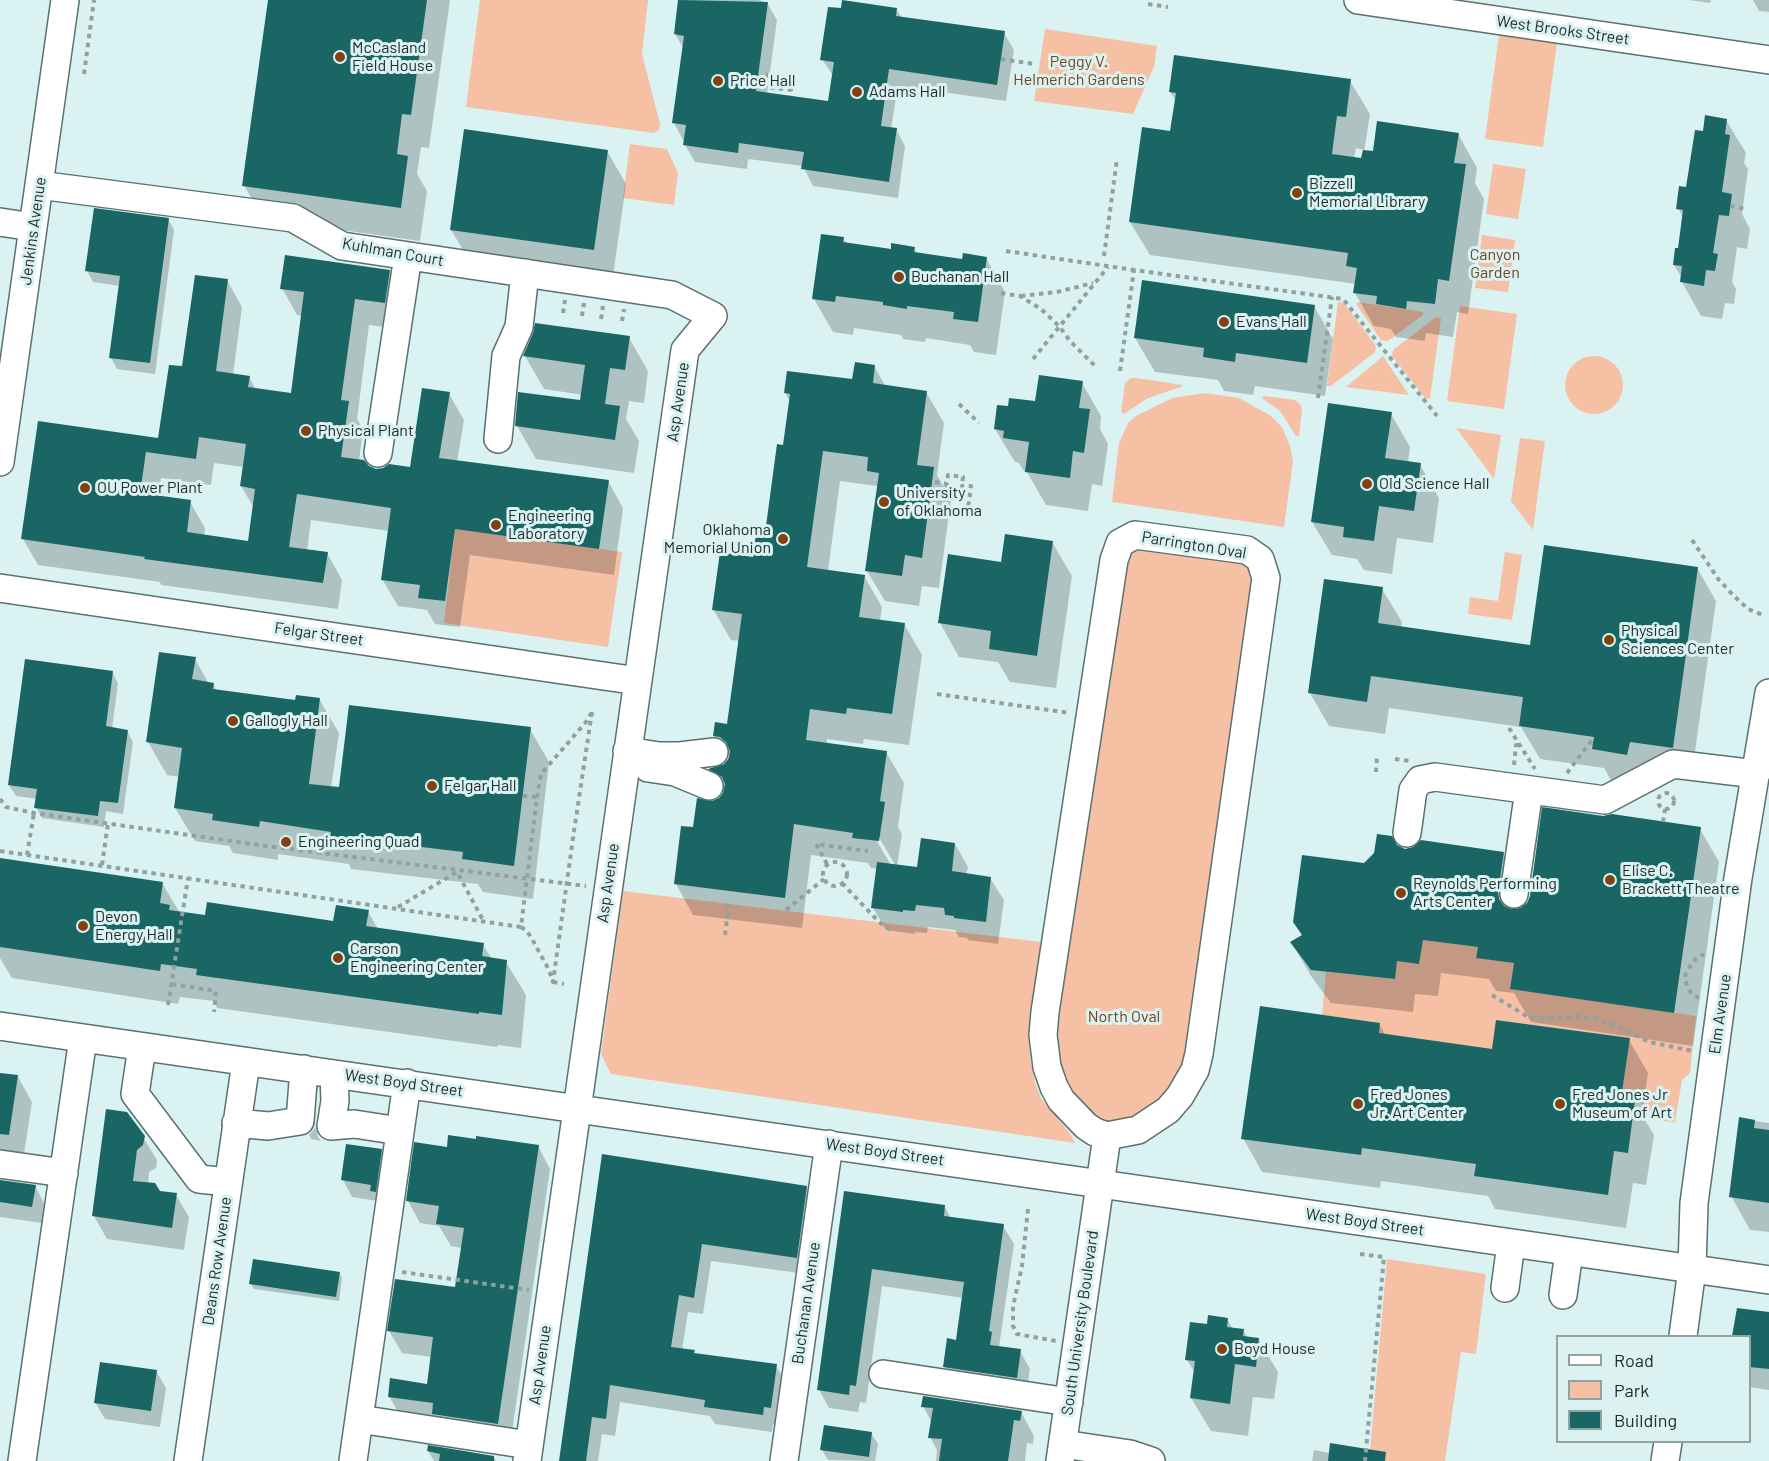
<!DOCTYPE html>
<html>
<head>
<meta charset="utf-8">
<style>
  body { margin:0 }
  #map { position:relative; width:1769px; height:1461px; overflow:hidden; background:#daf3f2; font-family:Barlow,sans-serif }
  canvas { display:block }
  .legend { position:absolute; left:1556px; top:1335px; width:195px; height:108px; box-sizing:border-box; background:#daf3f2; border:2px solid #90a3a2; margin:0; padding:8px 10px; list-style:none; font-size:18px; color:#222c2b }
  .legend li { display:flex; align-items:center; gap:12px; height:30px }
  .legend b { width:30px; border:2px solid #90a3a2 }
</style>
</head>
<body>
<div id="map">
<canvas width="1769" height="1461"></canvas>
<ul class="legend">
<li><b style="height:8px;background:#fff"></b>Road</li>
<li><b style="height:16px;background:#f5c0a4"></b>Park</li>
<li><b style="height:16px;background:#196664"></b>Building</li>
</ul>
</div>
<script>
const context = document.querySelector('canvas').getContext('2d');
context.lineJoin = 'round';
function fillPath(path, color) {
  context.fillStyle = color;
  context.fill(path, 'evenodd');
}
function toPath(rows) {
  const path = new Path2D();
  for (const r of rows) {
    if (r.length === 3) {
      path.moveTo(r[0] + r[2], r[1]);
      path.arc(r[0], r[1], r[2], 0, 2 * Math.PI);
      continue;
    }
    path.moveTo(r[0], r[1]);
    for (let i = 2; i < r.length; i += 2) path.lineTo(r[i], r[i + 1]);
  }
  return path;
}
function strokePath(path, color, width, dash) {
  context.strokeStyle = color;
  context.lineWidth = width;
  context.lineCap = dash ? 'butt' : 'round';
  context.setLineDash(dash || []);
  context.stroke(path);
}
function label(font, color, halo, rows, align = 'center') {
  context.font = font + ' Barlow,sans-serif';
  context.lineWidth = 6;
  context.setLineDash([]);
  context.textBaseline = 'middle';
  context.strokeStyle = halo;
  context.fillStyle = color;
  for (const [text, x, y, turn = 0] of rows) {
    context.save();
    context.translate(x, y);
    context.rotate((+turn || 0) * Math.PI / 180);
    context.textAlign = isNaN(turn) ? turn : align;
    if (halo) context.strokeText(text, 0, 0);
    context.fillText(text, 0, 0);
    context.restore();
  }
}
const green = toPath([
  [480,0,648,0,642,54,660,124,659,130,654,133,466,107],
  [1045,29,1157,46,1154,67,1133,114,1034,101],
  [1499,35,1557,43,1543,147,1485,139],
  [630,144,667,149,678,173,674,205,623,198],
  [1493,164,1526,169,1518,219,1486,214],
  [1482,235,1515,240,1508,292,1475,288],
  [1338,302,1344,303,1376,346,1375,352,1331,386,1327,386],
  [1358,302,1423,312,1423,315,1388,341,1381,340,1356,304],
  [1460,306,1517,314,1504,409,1447,401],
  [1436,317,1441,318,1430,399,1425,398,1392,356,1393,350],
  [1383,356,1409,395,1346,387],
  [1594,385,29],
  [1131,378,1136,378,1183,385,1181,387,1148,398,1124,414,1121,412,1125,383],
  [1205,393,1239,398,1271,416,1282,427,1290,446,1293,461,1284,527,1112,502,1119,443,1128,423,1136,416,1172,398],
  [1264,396,1295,400,1300,404,1302,409,1299,436,1296,436,1280,411,1263,399,1262,397],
  [1456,428,1501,435,1494,479],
  [1520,438,1545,441,1533,530,1511,501],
  [455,529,622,552,608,647,444,623],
  [1120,543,1255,555,1199,1054,1168,1110,1095,1132,1047,1067],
  [1505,552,1522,555,1512,620,1468,614,1470,597,1498,601],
  [623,891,1041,942,1029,1032,1030,1057,1035,1083,1041,1098,1071,1135,1075,1143,611,1074,601,1054],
  [1518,933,1510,989,1696,1016,1690,1073,1682,1080,1675,1122,1659,1121,1648,1107,1635,1100,1621,1098,1629,1038,1497,1020,1489,1071,1379,1033,1380,1023,1322,1015,1326,972,1394,979,1397,961,1419,963,1423,940,1478,947,1476,958,1495,960],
  [1387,1259,1486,1274,1476,1354,1461,1352,1445,1461,1369,1461]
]);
const shadow = toPath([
  [270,0,450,0,429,148,421,147,417,174,427,191,420,241,263,219,244,185],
  [680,0,759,0,767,3,777,20,767,94,829,103,833,76,822,59,896,9,902,18,1004,33,1014,50,1006,101,898,86,891,129,896,129,905,146,898,198,813,186,803,166,748,159,747,169,695,162,685,145,686,140,683,140,674,123,684,49,675,34],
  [1689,0,1711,0,1710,3],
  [1753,0,1769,0,1769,12,1759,11],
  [1350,81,1370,114,1364,152,1374,153,1458,134,1477,168,1475,183,1484,199,1468,314,1457,312,1453,337,1426,333,1425,341,1396,337,1391,329,1374,326,1355,293,1356,284,1150,255,1130,222,1172,133,1176,101,1170,92],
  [1356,148,1364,150,1363,159,1354,158],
  [1726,120,1746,153,1744,163,1748,169,1742,214,1750,229,1747,249,1737,247,1732,282,1736,289,1734,304,1725,303,1722,319,1701,316,1682,282,1682,278,1674,265,1679,250,1684,219,1678,208,1688,189,1704,133],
  [607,151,626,184,612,283,471,263,451,230],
  [168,219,174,230,155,374,117,369,111,358,120,286,93,282,87,271],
  [843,238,847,244,892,251,914,248,918,254,963,261,986,258,1005,292,996,355,974,352,970,345,926,338,925,342,903,339,901,335,854,328,853,335,833,332,814,299],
  [389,271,404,297,400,329,369,325,357,419,363,429,359,461,376,470,411,468,449,394,464,420,457,462,608,481,623,508,614,575,470,555,460,627,435,624,427,610,398,606,382,579,389,531,311,520,307,551,327,553,342,580,338,609,161,585,160,582,38,565,23,539,160,439,184,368,227,280,242,307,233,375,249,377,256,390,293,395,303,316,297,315,282,288],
  [214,463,244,467,241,486,254,508,249,542,204,536,205,528,190,502,158,497,161,478,211,485],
  [1314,306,1333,339,1325,396,1255,386,1253,395,1224,391,1218,380,1155,372,1135,338],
  [629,338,648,371,644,403,629,401,626,419,639,441,634,473,536,459,517,426,582,402,583,395,544,389,525,356],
  [874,366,886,387,926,392,944,423,937,475,951,499,939,588,922,586,919,606,885,601,867,571,878,488,877,486,840,481,828,571,864,576,882,607,880,621,904,624,922,655,909,745,864,739,863,744,827,739,827,744,886,752,904,783,898,827,902,834,897,866,918,868,955,844,968,867,966,875,990,878,1004,900,998,944,968,940,967,938,959,937,955,930,928,927,927,933,915,932,915,934,886,930,873,908,878,869,871,868,868,863,811,855,802,928,693,915,676,884,694,829,712,803,720,799,724,793,710,770,724,766,728,760,714,736,728,725,740,641,731,640,713,609,754,559,767,528,784,446,790,402,785,392,854,381],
  [877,834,895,865,891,865,874,836],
  [1082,383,1101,416,1100,429,1108,444,1102,486,1092,484,1088,511,1046,505,1027,472,1024,471,1019,463,1015,462,995,429,1009,408,1036,403],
  [1391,414,1410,447,1408,463,1420,465,1439,498,1433,543,1397,538,1392,574,1364,570,1357,559,1332,555,1312,522],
  [1052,542,1072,576,1056,688,1010,682,998,662,959,657,940,623,1002,563],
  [1697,568,1716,601,1691,780,1648,774,1612,782,1604,768,1540,759,1521,727,1389,708,1385,734,1329,726,1310,693,1382,589,1402,622,1401,628,1531,647],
  [195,659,209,684,213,684,217,691,296,702,319,699,339,733,331,788,341,789,530,729,549,762,533,899,483,892,478,884,351,869,349,864,278,854,278,860,233,853,229,846,195,841,175,808,180,777,167,775,148,742],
  [112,672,118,683,112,729,127,731,133,742,123,814,106,811,104,827,42,818,36,807,37,799,16,796,9,785],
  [1700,829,1719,862,1693,1046,1531,1022,1514,993,1496,991,1489,979,1441,973,1438,996,1415,994,1413,1012,1331,1003,1311,976,1292,943,1303,936,1364,865,1396,846,1405,850,1503,853,1523,887,1519,911],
  [0,865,162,883,180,913,206,917,334,922,368,912,378,929,483,945,492,959,506,962,526,995,521,1048,498,1045,497,1047,217,1008,214,1001,180,997,178,1004,12,978,0,958],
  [1379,1024,1386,1036,1493,1051,1629,1040,1648,1073,1642,1115,1654,1135,1646,1185,1633,1183,1626,1228,1495,1209,1488,1196,1381,1181,1380,1188,1262,1172,1243,1138],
  [0,1074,18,1077,32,1102,24,1154,0,1164],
  [1741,1119,1769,1123,1769,1232,1750,1230,1731,1196],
  [316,1127,318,1137,321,1141,311,1139,309,1135],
  [143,1137,157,1160,156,1168,149,1172,148,1184,159,1192,176,1195,189,1217,184,1250,107,1239,94,1216],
  [538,1146,550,1169,510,1446,402,1419,389,1396,428,1385,432,1357,402,1353,389,1331,457,1289,462,1248,451,1246,439,1226,420,1223,408,1201,448,1148],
  [381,1150,390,1167,377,1201,352,1197,343,1180],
  [604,1156,806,1187,816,1204,806,1274,711,1261,703,1314,688,1312,682,1350,694,1352,695,1354,776,1366,786,1383,780,1425,773,1424,772,1432,715,1424,710,1416,620,1402,615,1436,602,1434,598,1461,561,1461],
  [0,1181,35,1186,44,1203,42,1223,0,1217],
  [846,1193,945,1207,951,1219,1003,1226,1014,1244,999,1347,1020,1351,1030,1369,1026,1395,955,1385,945,1367,958,1341,964,1298,882,1286,866,1403,860,1402,858,1412,829,1408,819,1390],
  [339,1273,342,1278,339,1301,254,1289,251,1284],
  [1738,1309,1769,1314,1769,1390,1750,1387,1750,1336,1734,1336],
  [1227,1319,1233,1329,1243,1330,1248,1338,1258,1339,1278,1372,1274,1399,1253,1397,1248,1436,1211,1431,1191,1398,1195,1373,1187,1360,1208,1326],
  [156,1371,166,1388,160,1427,105,1419,95,1402],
  [923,1406,1021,1412,1034,1436,1033,1444,1027,1443,1025,1461,936,1461,937,1450,930,1437,932,1423],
  [871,1433,878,1444,875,1461,828,1460,822,1450],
  [1314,1450,1330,1453,1369,1461,1312,1461],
  [428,1451,494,1457,496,1461,434,1461]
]);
const building = toPath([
  [268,0,427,0,411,115,402,114,397,154,408,156,401,208,242,186],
  [678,0,768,2,756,91,828,101,834,62,820,60,828,7,841,8,842,0,897,8,896,16,1005,31,997,85,889,69,881,126,897,128,889,182,801,169,804,152,739,143,738,153,683,145,686,125,672,123,684,36,674,34],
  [1174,55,1351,79,1346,117,1337,116,1332,154,1361,158,1363,150,1373,151,1377,121,1459,133,1454,163,1466,164,1449,281,1438,279,1435,304,1407,301,1406,309,1376,304,1377,296,1353,293,1357,268,1346,266,1348,253,1129,222,1142,127,1170,131,1176,93,1169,92],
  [1705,115,1727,119,1725,134,1730,135,1722,192,1732,194,1729,216,1719,215,1713,253,1718,254,1715,271,1706,270,1704,286,1680,282,1682,266,1673,265,1675,248,1678,248,1683,210,1676,209,1679,186,1686,187,1695,130,1703,131],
  [464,129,608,150,594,250,450,230],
  [94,208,169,218,150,363,109,358,120,276,85,271],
  [821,234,844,237,843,242,891,249,891,243,915,247,914,252,962,259,963,253,987,257,978,322,953,319,954,312,907,306,907,309,883,305,883,302,836,296,835,302,812,299],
  [285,255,390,270,385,303,355,299,341,400,349,401,341,457,364,460,369,466,376,469,383,468,389,464,410,467,422,388,450,392,439,458,609,480,599,549,455,529,445,601,418,598,420,585,381,580,391,508,297,494,289,547,328,552,323,583,144,559,145,557,21,539,38,421,158,438,169,365,182,366,195,275,228,279,216,371,250,376,248,387,291,393,304,292,280,289],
  [199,437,246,444,240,486,255,489,248,541,187,532,191,500,140,493,146,452,196,459],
  [1142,280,1315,305,1307,363,1236,353,1235,362,1203,357,1204,348,1134,338],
  [535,323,630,336,625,370,610,368,605,404,620,406,615,440,515,426,518,392,580,400,585,365,523,356,533,333],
  [855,362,875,365,873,383,927,391,917,465,934,467,922,558,905,555,902,576,865,571,879,473,867,471,868,457,823,451,807,567,865,575,859,617,905,623,892,714,847,708,846,714,810,709,806,740,887,751,880,801,885,802,879,841,852,838,853,833,794,824,785,898,674,884,681,826,693,827,697,798,712,801,719,798,723,793,725,784,722,777,708,769,724,764,729,758,730,751,726,742,720,737,713,736,715,722,727,724,742,614,712,610,720,552,753,557,757,525,766,526,777,444,783,445,790,394,784,393,787,371,852,379],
  [1039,375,1083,381,1079,408,1090,409,1084,453,1073,451,1070,478,1025,472,1029,442,1003,438,1004,431,994,429,997,405,1008,406,1009,398,1035,401],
  [1328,403,1392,412,1385,458,1421,463,1414,511,1379,506,1374,541,1343,537,1344,527,1311,522],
  [1005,534,1053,541,1037,656,989,649,991,631,938,623,948,554,1001,562],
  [1544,545,1698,567,1673,748,1630,742,1627,755,1592,749,1594,737,1519,726,1523,697,1371,676,1367,702,1308,693,1324,579,1383,587,1378,623,1530,645],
  [159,652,196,657,192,679,214,683,213,689,295,700,296,695,320,698,309,784,339,787,349,705,531,727,514,866,462,859,463,852,330,836,331,832,260,821,259,827,212,820,213,814,174,808,182,748,146,742],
  [25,659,113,671,106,726,128,730,118,803,100,801,98,816,34,808,37,789,8,785],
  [1542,807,1603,816,1612,814,1701,827,1674,1013,1510,989,1514,963,1476,958,1478,947,1423,940,1419,964,1397,961,1395,979,1311,970,1290,942,1302,935,1293,922,1302,855,1364,863,1374,853,1377,834,1392,836,1397,845,1405,849,1413,847,1421,840,1504,852,1498,892,1499,899,1504,906,1511,909,1520,908,1527,903,1530,896],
  [921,838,955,843,952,871,991,877,986,922,954,918,954,916,945,915,944,908,916,905,915,911,903,910,903,912,871,908,877,862,917,867],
  [0,858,163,882,160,903,170,905,169,910,205,915,207,902,333,921,336,905,369,910,366,926,484,943,482,956,507,960,502,1015,479,1012,479,1014,196,975,197,969,161,964,160,971,0,947],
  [1260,1006,1380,1023,1379,1033,1492,1049,1496,1020,1630,1038,1621,1098,1635,1100,1628,1153,1614,1151,1608,1195,1474,1176,1476,1164,1362,1148,1361,1155,1241,1139],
  [0,1073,18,1075,9,1135,0,1134],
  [106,1109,127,1112,145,1136,143,1145,137,1150,133,1181,155,1183,160,1191,177,1193,172,1228,92,1216],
  [1739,1117,1755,1120,1754,1128,1769,1130,1769,1203,1729,1197],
  [448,1135,476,1139,476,1136,539,1145,498,1424,432,1414,433,1403,388,1397,390,1378,427,1384,433,1337,387,1331,395,1279,455,1287,464,1228,436,1224,439,1206,406,1201,414,1142,447,1147],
  [346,1144,382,1149,376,1192,370,1191,371,1185,341,1180],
  [602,1154,807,1186,797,1258,702,1244,694,1298,679,1295,671,1347,695,1350,694,1353,777,1364,771,1408,764,1407,763,1415,704,1407,705,1400,610,1385,606,1419,592,1417,586,1461,559,1461],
  [0,1180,36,1185,32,1207,0,1202],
  [844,1191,945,1205,944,1216,1004,1224,989,1331,992,1332,990,1345,1021,1349,1017,1378,943,1367,947,1338,956,1340,964,1282,872,1269,856,1386,850,1385,849,1395,817,1390],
  [253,1259,340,1272,336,1297,249,1284],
  [1737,1308,1769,1312,1769,1369,1749,1367,1749,1336,1732,1336],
  [1208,1315,1228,1318,1227,1327,1244,1329,1243,1336,1259,1338,1256,1367,1235,1364,1230,1404,1190,1398,1195,1361,1185,1360,1190,1322,1207,1324],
  [100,1362,157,1370,151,1411,94,1403],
  [923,1396,1022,1411,1020,1421,1014,1420,1008,1461,939,1461,942,1439,928,1438,933,1408,921,1407],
  [824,1425,872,1432,869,1457,820,1450],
  [1330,1443,1386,1452,1385,1461,1328,1461],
  [428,1445,494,1456,494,1461,439,1461,440,1454,427,1451]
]);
const path = toPath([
  [1148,4,1168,7],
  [1001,59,1034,64],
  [768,73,766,87,791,90,790,96],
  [84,74,94,0],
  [1730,206,1746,209],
  [1006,251,1134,270],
  [1104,256,1117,159],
  [1001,293,1020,296,1041,309,1059,326,1070,341,1097,368],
  [1021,296,1057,292,1093,283],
  [563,313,565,300],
  [582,316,584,303],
  [601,319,603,306],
  [622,321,624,309],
  [1033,359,1108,267],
  [1120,371,1134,270,1343,299,1437,416],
  [1318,398,1332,297],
  [959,404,979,423],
  [935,482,947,484,948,475,963,477,962,486],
  [947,484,946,491,961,493,962,486,971,486,968,509],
  [1692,540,1719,580,1733,595,1748,609,1763,615],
  [937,694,1070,713],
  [592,712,574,831,553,982,549,970,532,939,527,931,521,927,537,797,541,774,586,722,592,712],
  [1509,728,1535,769],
  [1395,759,1411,761],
  [1514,765,1516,745,1519,745],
  [1376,772,1377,755],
  [1567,773,1592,740],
  [1666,801,8],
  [523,796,537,797],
  [0,799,6,807,34,813,266,846,586,886],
  [1663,822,1665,809],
  [0,851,521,927],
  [27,855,34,813],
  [835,874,12],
  [827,864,816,844,868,851],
  [102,865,108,823],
  [842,883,879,922,893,932],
  [398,907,457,872,483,920],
  [786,910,824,879],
  [725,935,729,903],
  [553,982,564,984],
  [172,984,216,991,214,1012],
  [1492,995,1528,1017,1546,1019,1577,1016,1594,1018,1617,1026,1649,1042,1693,1051],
  [1699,998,1692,994,1687,987,1685,976,1693,961,1704,954],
  [168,1005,188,878],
  [1028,1209,1022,1266,1013,1306,1013,1326,1017,1334,1056,1341],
  [1360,1254,1384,1257,1365,1461],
  [402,1272,529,1290]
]);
const minor = toPath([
  [1358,0,1769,60],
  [39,185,293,218,342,246,672,295,713,316,685,350,527,1461],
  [0,222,33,227],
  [498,439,506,356,519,327,525,273],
  [378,453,408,256],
  [0,462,65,0],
  [1135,535,1247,550,1260,559,1266,578,1199,1054,1195,1070,1180,1096,1168,1110,1138,1130,1107,1136,1095,1132,1086,1126,1061,1100,1054,1087,1047,1067,1043,1035,1045,1012,1114,560,1120,543,1135,535],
  [0,588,638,681],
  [627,751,659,756,680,756,714,752],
  [648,768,675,772,709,786],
  [1407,833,1413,790,1420,780,1435,777,1605,800,1673,764,1756,774],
  [1514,894,1529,790],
  [0,1026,1769,1280],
  [142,1047,135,1094,199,1179,228,1182],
  [334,1074,335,1101,331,1126,354,1124,400,1131],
  [236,1123,268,1126,300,1121,304,1069],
  [0,1164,64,1173],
  [1505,1288,1511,1244],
  [1563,1295,1569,1252],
  [1683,1336,1692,1269,1694,1203,1738,878,1769,693],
  [883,1374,1069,1402],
  [359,1419,529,1445],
  [1063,1444,1130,1454,1151,1461],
  [22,1461,83,1038],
  [188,1461,246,1062],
  [353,1461,407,1083],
  [784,1461,829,1144],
  [1060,1461,1107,1136],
  [1665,1461,1668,1442]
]);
const markers = [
  [340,57,6,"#834012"],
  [718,81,6,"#834012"],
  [857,92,6,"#834012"],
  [1297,193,6,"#834012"],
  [899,277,6,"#834012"],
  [1224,322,6,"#834012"],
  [306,431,6,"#834012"],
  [1367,484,6,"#834012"],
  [85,488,6,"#834012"],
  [884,502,6,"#834012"],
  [496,525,6,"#834012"],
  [783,539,6,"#834012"],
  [1609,640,6,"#834012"],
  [233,721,6,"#834012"],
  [432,786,6,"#834012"],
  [286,842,6,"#834012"],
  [1610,880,6,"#834012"],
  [1401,893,6,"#834012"],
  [83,926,6,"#834012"],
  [338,958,6,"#834012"],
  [1358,1104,6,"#834012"],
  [1560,1104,6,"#834012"],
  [1222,1349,6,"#834012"]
];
const streetNames = [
  ["West Brooks Street",1563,30,8],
  ["Jenkins Avenue",33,231,-82],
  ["Kuhlman Court",393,252,10],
  ["Asp Avenue",678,402,-82],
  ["Parrington Oval",1194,545,9],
  ["Felgar Street",319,634,8],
  ["Asp Avenue",608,883,-82],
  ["Elm Avenue",1720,1014,-82],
  ["West Boyd Street",404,1083,8],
  ["West Boyd Street",885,1152,8],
  ["West Boyd Street",1365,1222,8],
  ["Deans Row Avenue",217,1261,-82],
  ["Buchanan Avenue",806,1303,-82],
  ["South University Boulevard",1080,1323,-82],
  ["Asp Avenue",540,1365,-82]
];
const poiNames = [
  ["McCasland",352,48],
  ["Field House",352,66],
  ["Price Hall",730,81],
  ["Adams Hall",869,92],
  ["Bizzell",1309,184],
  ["Memorial Library",1309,202],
  ["Buchanan Hall",911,277],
  ["Evans Hall",1236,322],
  ["Physical Plant",318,431],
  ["Old Science Hall",1379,484],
  ["OU Power Plant",97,488],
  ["University",896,493],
  ["of Oklahoma",896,511],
  ["Engineering",508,516],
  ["Laboratory",508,534],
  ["Oklahoma",771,530,"right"],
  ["Memorial Union",771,548,"right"],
  ["Physical",1621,631],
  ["Sciences Center",1621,649],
  ["Gallogly Hall",245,721],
  ["Felgar Hall",444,786],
  ["Engineering Quad",298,842],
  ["Elise C.",1622,871],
  ["Brackett Theatre",1622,889],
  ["Reynolds Performing",1413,884],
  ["Arts Center",1413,902],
  ["Devon",95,917],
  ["Energy Hall",95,935],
  ["Carson",350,949],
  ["Engineering Center",350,967],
  ["Fred Jones",1370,1095],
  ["Jr. Art Center",1370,1113],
  ["Fred Jones Jr",1572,1095],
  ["Museum of Art",1572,1113],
  ["Boyd House",1234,1349]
];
const parkNames = [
  ["Peggy V.",1079,62],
  ["Helmerich Gardens",1079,80],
  ["Canyon",1495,255],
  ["Garden",1495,273],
  ["North Oval",1124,1017]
];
fillPath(green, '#f5c0a4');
fillPath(shadow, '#0003');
fillPath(building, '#196664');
strokePath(minor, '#5a716f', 30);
strokePath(path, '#8fa2a1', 4, [4.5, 4.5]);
strokePath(minor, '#fff', 27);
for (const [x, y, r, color] of markers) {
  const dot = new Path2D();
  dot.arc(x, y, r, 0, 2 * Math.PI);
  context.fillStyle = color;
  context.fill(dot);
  strokePath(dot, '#daf3f2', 2);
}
label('16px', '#222c2b', '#daf3f2', streetNames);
label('16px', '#222c2b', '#daf3f2', poiNames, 'left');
label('16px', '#77401e', '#daf3f2', parkNames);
</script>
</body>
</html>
